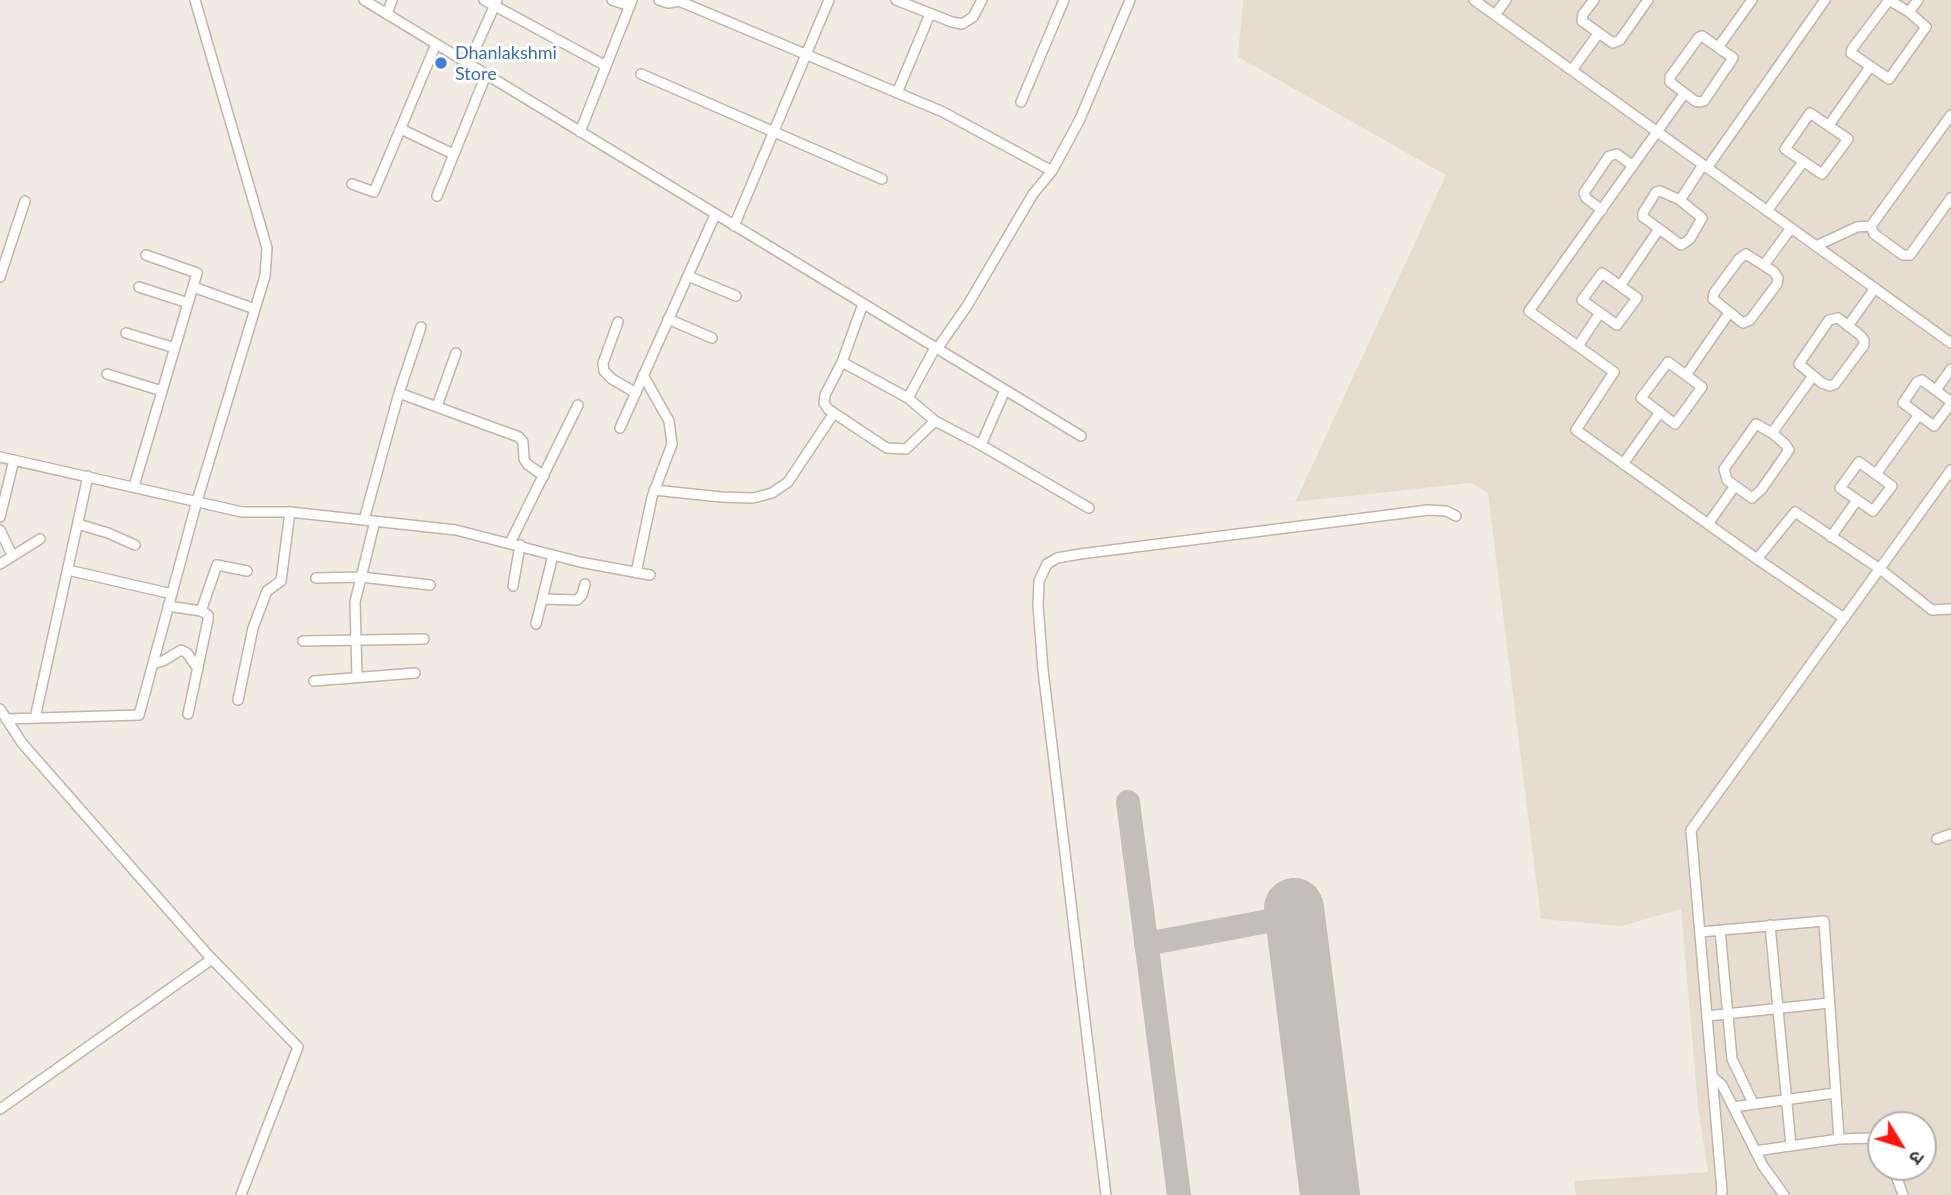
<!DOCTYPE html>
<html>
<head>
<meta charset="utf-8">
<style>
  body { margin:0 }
  #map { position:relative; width:1951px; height:1195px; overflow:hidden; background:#f2ebe2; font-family:Lato,"Noto Sans Devanagari",sans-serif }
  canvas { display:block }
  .north { position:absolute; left:1867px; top:1111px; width:70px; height:70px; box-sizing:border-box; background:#fff; border:2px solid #b4b1ad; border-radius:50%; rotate:128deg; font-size:19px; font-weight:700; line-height:28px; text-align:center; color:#433b32 }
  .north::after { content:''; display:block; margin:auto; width:24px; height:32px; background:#ff150c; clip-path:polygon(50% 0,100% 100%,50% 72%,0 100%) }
</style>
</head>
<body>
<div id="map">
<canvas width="1951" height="1195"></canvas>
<div class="north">उ</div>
</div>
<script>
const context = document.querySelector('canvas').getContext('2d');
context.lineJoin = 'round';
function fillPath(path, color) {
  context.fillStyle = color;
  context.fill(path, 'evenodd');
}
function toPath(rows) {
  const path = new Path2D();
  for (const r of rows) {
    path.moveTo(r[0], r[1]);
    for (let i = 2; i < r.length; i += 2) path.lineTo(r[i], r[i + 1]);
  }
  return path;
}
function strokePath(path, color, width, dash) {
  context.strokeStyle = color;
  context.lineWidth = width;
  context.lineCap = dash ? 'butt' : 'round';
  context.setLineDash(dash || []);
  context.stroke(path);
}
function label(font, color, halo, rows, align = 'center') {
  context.font = font + ' Lato,sans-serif';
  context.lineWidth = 6;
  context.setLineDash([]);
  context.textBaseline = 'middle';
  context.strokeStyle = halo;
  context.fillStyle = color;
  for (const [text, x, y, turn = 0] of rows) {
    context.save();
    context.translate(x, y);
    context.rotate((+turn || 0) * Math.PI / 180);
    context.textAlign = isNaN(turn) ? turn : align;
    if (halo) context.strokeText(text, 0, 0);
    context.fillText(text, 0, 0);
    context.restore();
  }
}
const residential = toPath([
  [1243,0,1951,0,1951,1195,1576,1195,1574,1181,1708,1172,1698,1107,1681,909,1622,926,1541,919,1488,493,1471,483,1284,503,1296,501,1446,175,1238,57],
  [1881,1125,1923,1125,1923,1167,1881,1167]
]);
const taxiway = toPath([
  [1128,802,1179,1195],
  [1146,944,1295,916]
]);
const runway = toPath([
  [1294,908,1330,1195]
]);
const street = toPath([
  [364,0,1081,436],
  [484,0,606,66],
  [612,0,630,6],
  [659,0,668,3,679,1,943,112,1052,171],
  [896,0,952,22,962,24,973,17,982,0],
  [1474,0,1951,343],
  [1594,0,1583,14,1582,21,1613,43,1620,40,1648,0],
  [1889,0,1909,12,1926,27,1889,79,1851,53,1852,49,1889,0],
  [1909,12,1918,0],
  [387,14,392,0],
  [1495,15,1506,0],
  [1702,36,1733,58,1704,101,1700,102,1695,101,1670,82,1670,77,1699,37,1702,36],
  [1719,46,1752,0],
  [469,63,497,0],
  [1572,70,1598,34],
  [641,74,882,179],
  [897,93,930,14],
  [1684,94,1529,311,1614,372,1576,430,1757,559,1795,512,1880,569,1932,610,1951,609],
  [1021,102,1064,0],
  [1810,113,1848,139,1822,174,1785,149,1810,113],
  [1829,125,1870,67],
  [401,129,453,154],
  [580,132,632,0],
  [1707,168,1825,0],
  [352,184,374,192,436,44],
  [1660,191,1680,200,1702,218,1690,239,1681,245,1643,217,1643,213,1656,192,1660,191],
  [437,196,486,75],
  [1680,200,1703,165],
  [1602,210,1586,198,1584,193,1609,156,1617,154,1633,166],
  [1767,211,1803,162],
  [734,226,829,0],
  [1871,226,1951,115],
  [1871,226,1874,234,1903,255,1910,255,1951,198],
  [1816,246,1857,227,1871,226],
  [1746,254,1774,272,1778,278,1777,284,1750,320,1743,323,1713,299,1714,293,1739,259,1746,254],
  [1764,265,1791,228],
  [1602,273,1637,298,1617,325,1582,300,1602,273],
  [688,276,736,296],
  [0,277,25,201],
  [1620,286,1659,229],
  [139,287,188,303],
  [193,287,255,309],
  [863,304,842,362,908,398,935,348],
  [1838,318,1860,335,1864,340,1864,345,1835,384,1830,386,1822,383,1799,364,1829,320,1838,318],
  [668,319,712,338],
  [618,322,603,363,604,371,612,379,636,393],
  [1848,326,1875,288],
  [126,333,175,348],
  [1578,346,1600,313],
  [937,349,967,306,1033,194,1052,171,1080,119,1130,0],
  [842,362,825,395,824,403,828,409,873,439,887,448,906,449,935,421],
  [1668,362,1702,387,1675,424,1641,398,1668,362],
  [107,374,162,391],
  [1686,375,1729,313],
  [1922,380,1950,401,1950,405,1934,426,1903,403,1917,382,1922,380],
  [1005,390,981,445,1089,508],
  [1936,390,1951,369],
  [399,393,421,327],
  [908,398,935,421,981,445],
  [437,406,456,353],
  [1756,424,1772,433,1785,444,1789,450,1761,490,1752,498,1727,480,1724,469,1756,424],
  [620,428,715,215],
  [1772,433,1813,376],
  [0,457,242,512,290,512,456,530,580,562,650,575],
  [1859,462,1892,486,1873,511,1840,488,1859,462],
  [1623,464,1660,412],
  [1876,474,1918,416],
  [134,486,197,273,146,255],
  [654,490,721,497,753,498,772,493,788,482,834,413],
  [0,517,14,460],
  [364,520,399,393,519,437,523,442,524,459,527,464,544,476],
  [78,524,108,533,135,545],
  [1708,524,1735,486],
  [0,530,12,555],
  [1831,537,1857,500],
  [510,543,578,405],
  [1757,559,1844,618],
  [0,564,40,539],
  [68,570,172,594],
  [636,573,652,497,672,444,669,421,643,375],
  [316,578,361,577,430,585],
  [513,586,520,545],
  [544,599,577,600,582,595,585,584],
  [168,606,201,611,217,565,247,571],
  [536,624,553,555],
  [303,641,424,639],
  [153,664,163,661,181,650,187,653,198,669],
  [357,677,355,602,375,521],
  [314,681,415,673],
  [238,700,253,628,267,591,281,581,290,512],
  [0,709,22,743,209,956,298,1047,241,1195],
  [188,714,208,620,208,615,201,611],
  [35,718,88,476],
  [6,719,139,715,197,501,265,276,267,248,195,0],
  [1937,839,1951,834],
  [1770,925,1791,1146],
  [1720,930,1732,1059,1753,1103],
  [1700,932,1824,921,1839,1139],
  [1707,1016,1829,1003],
  [1713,1077,1722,1085,1763,1166,1784,1195],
  [1733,1107,1835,1093],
  [0,1109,212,959],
  [1755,1151,1839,1139,1872,1138,1881,1144],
  [1893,1167,1903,1195],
  [1106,1195,1043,670,1038,605,1039,581,1047,564,1057,558,1080,554,1428,510,1446,511,1456,516],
  [1721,1195,1722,1191,1691,830,1951,470]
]);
const markers = [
  [441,63,7,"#3f7fe0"]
];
const shopNames = [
  ["Dhanlakshmi",455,53],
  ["Store",455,74]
];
fillPath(residential, '#e6ddd0');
strokePath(taxiway, '#c2bfba', 24);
strokePath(runway, '#c2bfba', 60);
strokePath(street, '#c0b5a7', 12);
strokePath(street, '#fff', 9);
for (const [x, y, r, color] of markers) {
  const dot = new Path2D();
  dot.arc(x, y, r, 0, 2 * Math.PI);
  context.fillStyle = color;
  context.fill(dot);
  strokePath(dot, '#fff', 2.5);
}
label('18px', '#366cbe', '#fff', shopNames, 'left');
</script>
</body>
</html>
